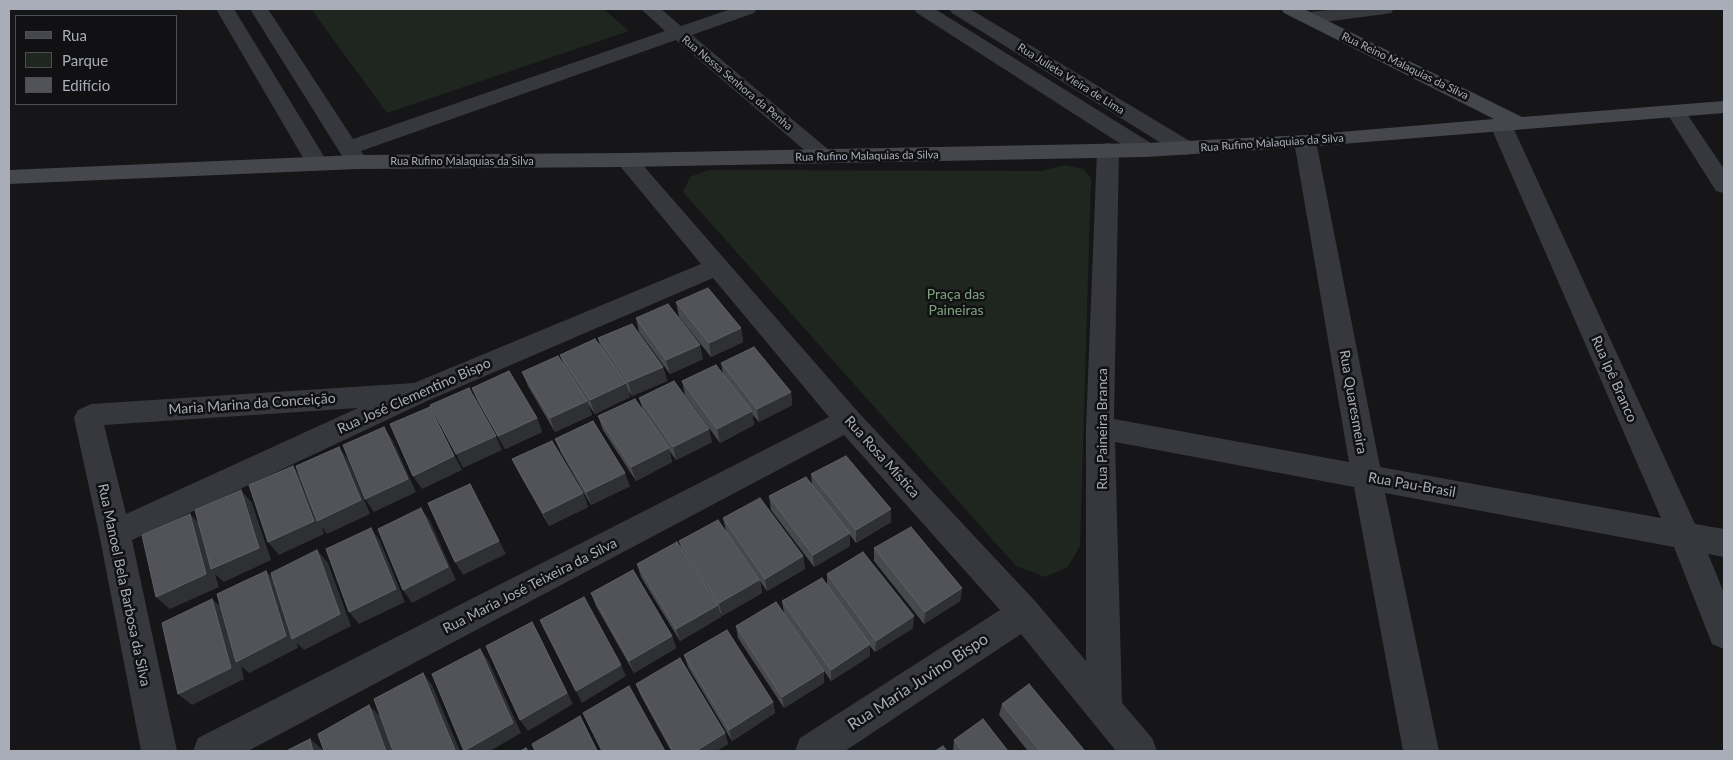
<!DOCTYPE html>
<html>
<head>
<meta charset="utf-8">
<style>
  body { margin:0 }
  #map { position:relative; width:1733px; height:760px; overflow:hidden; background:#161618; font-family:Lato,sans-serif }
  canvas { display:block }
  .frame { position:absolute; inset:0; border:10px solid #a8adb8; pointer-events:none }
  .legend { position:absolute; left:15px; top:15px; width:162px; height:90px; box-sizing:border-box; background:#111113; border:1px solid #4d4f55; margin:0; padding:6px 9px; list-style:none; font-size:15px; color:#a8adb8 }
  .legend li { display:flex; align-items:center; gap:10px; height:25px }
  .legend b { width:25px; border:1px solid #4d4f55 }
</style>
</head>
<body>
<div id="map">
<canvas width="1733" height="760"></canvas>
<div class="frame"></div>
<ul class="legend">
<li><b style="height:6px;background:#45474d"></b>Rua</li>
<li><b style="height:14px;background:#1e261f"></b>Parque</li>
<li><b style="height:14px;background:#525359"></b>Edifício</li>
</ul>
</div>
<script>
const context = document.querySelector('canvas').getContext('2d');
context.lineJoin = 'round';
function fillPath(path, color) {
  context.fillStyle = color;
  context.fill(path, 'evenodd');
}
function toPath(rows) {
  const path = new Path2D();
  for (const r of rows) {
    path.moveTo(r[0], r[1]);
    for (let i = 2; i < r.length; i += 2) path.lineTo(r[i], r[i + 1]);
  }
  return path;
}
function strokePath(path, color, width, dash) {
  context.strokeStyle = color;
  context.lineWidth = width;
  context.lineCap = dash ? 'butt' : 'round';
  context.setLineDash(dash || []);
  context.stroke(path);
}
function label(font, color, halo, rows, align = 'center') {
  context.font = font + ' Lato,sans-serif';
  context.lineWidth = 5;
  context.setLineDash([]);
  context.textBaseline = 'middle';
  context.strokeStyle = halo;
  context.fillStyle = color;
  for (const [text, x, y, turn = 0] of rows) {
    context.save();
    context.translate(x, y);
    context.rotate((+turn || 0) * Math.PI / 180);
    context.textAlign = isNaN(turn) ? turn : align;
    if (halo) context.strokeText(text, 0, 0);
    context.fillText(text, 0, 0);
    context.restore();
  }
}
const green = toPath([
  [311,9,604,9,629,31,387,113],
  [1064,165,1083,169,1091,178,1080,546,1068,567,1045,577,1016,566,683,192,690,177,708,170,1042,171]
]);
const street = toPath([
  [216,9,234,9,328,163,325,168,317,170,309,168,216,9],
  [250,9,268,9,353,139,665,31,641,9,661,9,681,26,731,9,757,9,754,13,692,35,836,156,833,161,825,163,817,161,676,40,361,151,368,162,365,167,357,169,349,167,250,9],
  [914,9,935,9,1154,145,1157,150,1154,155,1146,157,1138,155,917,13,914,9],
  [949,9,970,9,1193,143,1196,148,1193,153,1185,155,1177,153,952,13,949,9],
  [1341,9,1394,9,1391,13,1385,14,1309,24,1302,22,1300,18,1302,14,1309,12,1341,9],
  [1676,106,1683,108,1724,169,1724,193,1716,191,1666,112,1669,108,1676,106],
  [1501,119,1508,121,1512,125,1695,524,1724,529,1724,557,1708,554,1724,593,1724,649,1712,644,1674,547,1385,493,1439,751,1403,751,1354,487,1115,442,1122,703,1152,738,1157,751,1116,751,1021,634,845,751,795,751,800,738,1000,610,844,435,248,751,193,751,198,738,829,417,713,278,427,401,132,540,177,751,141,751,99,533,74,418,78,410,91,404,414,383,701,264,615,160,618,155,626,153,634,155,858,412,1036,602,1086,661,1086,428,1097,150,1100,145,1108,143,1116,145,1119,150,1114,419,1349,462,1294,141,1297,136,1305,135,1313,136,1316,141,1380,467,1661,518,1490,125,1494,121,1501,119],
  [358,408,126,514,104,425,358,408]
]);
const secondary = toPath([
  [1281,9,1304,9,1522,117,1724,101,1724,113,1305,147,1146,157,626,167,357,169,9,184,9,170,357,155,626,153,1146,143,1305,135,1494,119,1284,13,1281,9]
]);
const wall = toPath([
  [676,302,741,328,743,342,711,357,679,317],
  [636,318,703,359,670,374,639,332],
  [598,338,663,367,667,381,632,396,627,389,630,397,595,414,588,404,592,415,555,432,528,386,522,372,564,366,560,355,600,346],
  [721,363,791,392,792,405,759,422,752,414,754,425,720,443,685,395,682,381,723,374],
  [472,388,537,418,542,432,505,449,478,402],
  [639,398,712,442,676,460,669,450,672,462,636,481,603,430,598,416,643,411],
  [555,439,630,486,591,505,561,453],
  [512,459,583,493,588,507,549,526,519,473],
  [811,474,891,522,856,543,850,535,850,546,814,567,771,510,769,496,812,485],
  [723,518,803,556,805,569,767,591,760,581,762,593,722,616,719,611,721,617,680,641,641,577,637,564,681,548,679,541,726,531],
  [874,548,962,588,960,601,924,624,874,561],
  [827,574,913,628,875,652,870,646,870,656,831,681,784,613,782,601,827,585],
  [591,593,672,636,676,648,634,673,596,606],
  [736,626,824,671,824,683,784,708,738,638],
  [684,655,773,702,775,713,732,741,688,667],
  [636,684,725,733,728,744,716,751,671,751,641,696],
  [1002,704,1085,751,1028,751,999,715],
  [954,740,1008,751,953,751]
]);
const shadedWall = toPath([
  [741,328,743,342,711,357,709,343],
  [700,345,703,359,670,374,666,360],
  [663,367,667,381,632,396,628,382],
  [626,383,630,397,595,414,590,400],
  [791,392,792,405,759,422,757,409],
  [587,401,592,415,555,432,550,418],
  [430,407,462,470,422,489,413,476],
  [752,411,754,425,720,443,717,429],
  [537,418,542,432,505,449,498,436],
  [384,427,393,441,416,492,374,512,365,499],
  [709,429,712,442,676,460,673,447],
  [496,436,502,450,463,468,456,454],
  [339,447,348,460,370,514,327,534,322,527,324,534,279,555,268,542,293,466,303,480],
  [669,448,672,462,636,481,631,467],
  [625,473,630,486,591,505,586,492],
  [470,484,506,554,463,575,455,562],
  [241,490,252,503,271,560,224,582,215,574,219,587,170,609,156,597,190,514,203,527],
  [583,493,588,507,549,526,543,513],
  [421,508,430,521,456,580,412,603,403,590],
  [891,509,891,522,856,543,856,530],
  [371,528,380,541,405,602,359,624,349,612],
  [850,533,850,546,814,567,813,555],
  [317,550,328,563,351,626,304,650,297,643,298,648,249,673,241,666,244,679,192,705,178,694,212,599,226,611,266,571,278,583],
  [803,556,805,569,767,591,765,579],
  [759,580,762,593,722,616,719,603],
  [962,588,960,601,924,624,925,612],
  [718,605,721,617,680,641,676,629],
  [914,616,913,628,875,652,876,641],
  [532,622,539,634,573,704,528,731,520,720],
  [672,636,676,648,634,673,629,661],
  [870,644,870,656,831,681,831,670],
  [480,649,488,660,521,733,490,751,465,751],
  [621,665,626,676,582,703,576,691],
  [824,671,824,683,784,708,782,697],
  [423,673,432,685,460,751,452,751],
  [773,702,775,713,732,741,729,730],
  [369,705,380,716,393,751,386,751],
  [580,716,586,727,598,751,597,751],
  [725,733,728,744,716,751,696,751],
  [310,739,322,749,323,751,313,751]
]);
const building = toPath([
  [708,288,741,328,709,343,676,302,708,288],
  [668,304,700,345,666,360,636,318,668,304],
  [632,324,663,367,628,382,598,338,632,324],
  [595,339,626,383,590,400,560,355,595,339],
  [754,347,791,392,757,409,721,363,754,347],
  [558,356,587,401,550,418,522,372,558,356],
  [716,365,752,411,717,429,682,381,716,365],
  [509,371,537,418,498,436,472,388,509,371],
  [674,381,709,429,673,447,639,398,674,381],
  [469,388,496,436,456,454,430,405,469,388],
  [635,399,669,448,631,467,598,416,635,399],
  [430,407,454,456,413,476,390,424,430,407],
  [593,421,625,473,586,492,555,439,593,421],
  [384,427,408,479,365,499,343,445,384,427],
  [552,441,583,493,543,513,512,459,552,441],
  [339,447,361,500,317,521,296,466,339,447],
  [846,456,891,509,856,530,811,474,846,456],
  [293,466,314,521,268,542,249,485,293,466],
  [806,477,850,533,813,555,769,496,806,477],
  [470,484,499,541,455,562,428,503,470,484],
  [241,490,259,548,211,569,195,510,241,490],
  [760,498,803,556,765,579,723,518,760,498],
  [421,508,448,567,403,590,378,529,421,508],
  [190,514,206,574,156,597,142,535,190,514],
  [718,520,759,580,719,603,679,541,718,520],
  [911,527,962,588,925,612,874,548,911,527],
  [371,528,396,589,349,612,326,549,371,528],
  [677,542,718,605,676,629,637,564,677,542],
  [317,550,340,614,292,639,271,573,317,550],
  [863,552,914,616,876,641,827,574,863,552],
  [633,570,672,636,629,661,591,593,633,570],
  [266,571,286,636,236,662,217,594,266,571],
  [822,578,870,644,831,670,782,601,822,578],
  [584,597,621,665,576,691,540,620,584,597],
  [212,599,231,668,178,694,162,623,212,599],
  [776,602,824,671,782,697,736,626,776,602],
  [532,622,567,693,520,720,486,646,532,622],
  [727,630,773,702,729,730,684,655,727,630],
  [480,649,513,723,464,751,432,674,480,649],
  [680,658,725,733,696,751,673,751,636,684,680,658],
  [423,673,455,750,452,751,393,751,374,699,423,673],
  [1029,684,1085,751,1040,751,1002,704,1029,684],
  [629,686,665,751,602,751,583,713,629,686],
  [369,705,386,751,324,751,318,734,369,705],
  [580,716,597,751,535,751,532,744,580,716],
  [983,719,1008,751,962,751,954,740,983,719],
  [310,739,313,751,286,751,310,739],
  [943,746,947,751,935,751,943,746],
  [526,748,528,751,520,751,526,748]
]);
const farStreetnames = [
  ["Rua Reino Malaquias da Silva",1405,66,26],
  ["Rua Julieta Vieira de Lima",1071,79,32],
  ["Rua Nossa Senhora da Penha",737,83,40],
  ["Rua Rufino Malaquias da Silva",1272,143,-4],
  ["Rua Rufino Malaquias da Silva",867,156,-1],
  ["Rua Rufino Malaquias da Silva",462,161]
];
const parkNames = [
  ["Praça das",956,294],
  ["Paineiras",956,310]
];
const streetNames = [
  ["Rua Ipê Branco",1614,379,66],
  ["Rua José Clementino Bispo",414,396,-24],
  ["Rua Quaresmeira",1353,402,80],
  ["Maria Marina da Conceiçãо",252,404,-4],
  ["Rua Paineira Branca",1102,429,-90],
  ["Rua Rosa Mística",882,457,48],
  ["Rua Pau-Brasil",1412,485,10],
  ["Rua Manoel Bela Barbosa da Silva",124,585,78],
  ["Rua Maria José Teixeira da Silva",530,586,-27]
];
const nearStreetnames = [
  ["Rua Maria Juvino Bispo",918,682,-33]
];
fillPath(green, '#1e261f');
fillPath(street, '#37383d');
fillPath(secondary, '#45474d');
fillPath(wall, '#47494d');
fillPath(shadedWall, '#2f3033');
fillPath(building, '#525359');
strokePath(building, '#5f6168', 1);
label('11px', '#a8adb8', '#111113', farStreetnames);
label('14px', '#7fa381', '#111113', parkNames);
label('14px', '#a8adb8', '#111113', streetNames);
label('16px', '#a8adb8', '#111113', nearStreetnames);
</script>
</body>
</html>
